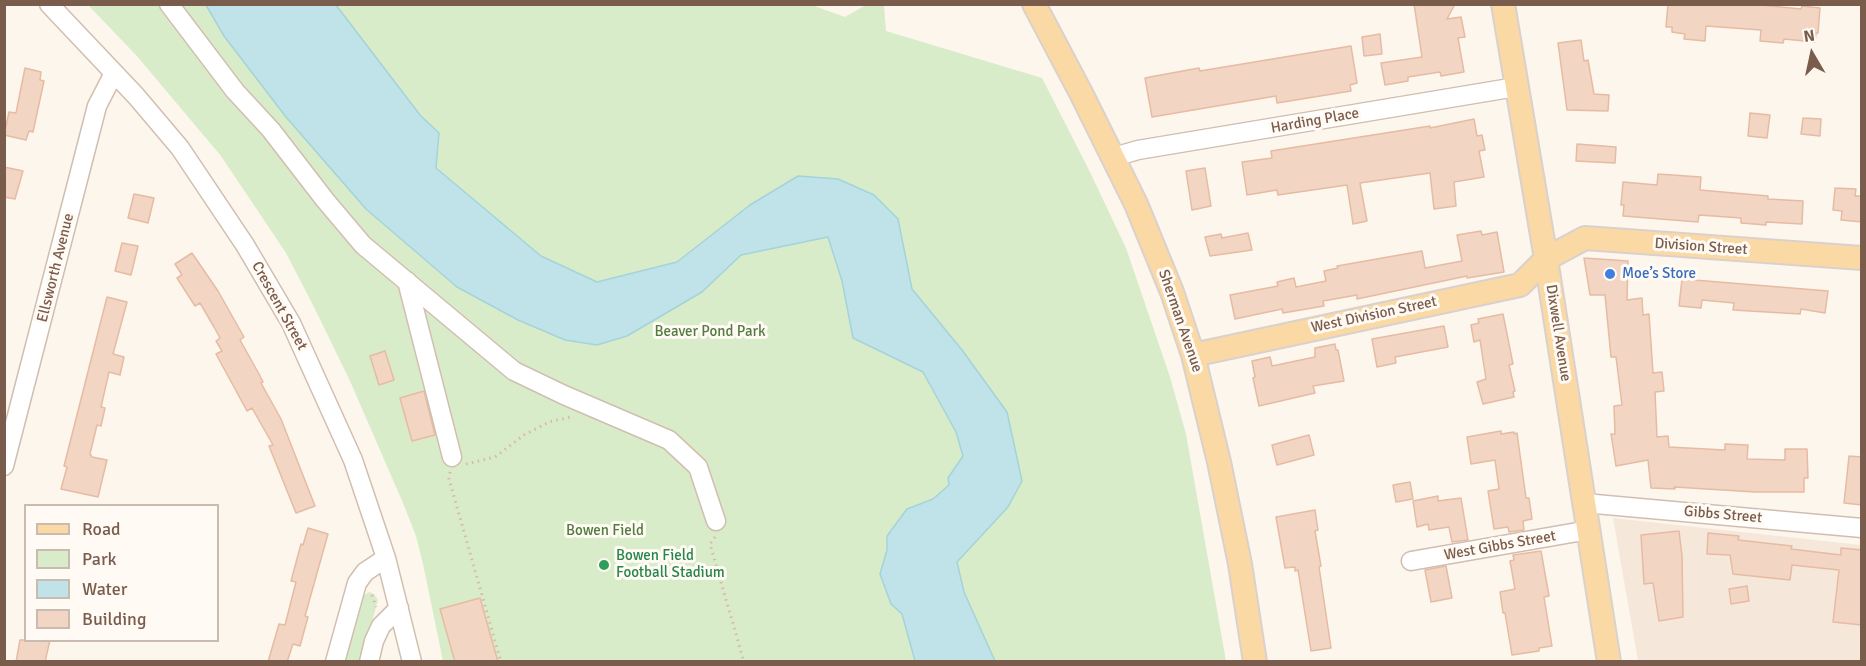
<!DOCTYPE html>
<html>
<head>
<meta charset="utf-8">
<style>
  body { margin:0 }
  #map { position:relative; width:1866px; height:666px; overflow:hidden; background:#fdf6ec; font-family:Signika,sans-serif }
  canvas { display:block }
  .frame { position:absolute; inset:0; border:6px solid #7a5c4d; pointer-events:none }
  .legend { position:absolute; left:24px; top:504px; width:195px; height:138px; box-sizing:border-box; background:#fffaf3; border:2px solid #cabbb1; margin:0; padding:8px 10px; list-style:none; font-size:18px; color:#7a5c4d }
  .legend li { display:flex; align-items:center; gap:12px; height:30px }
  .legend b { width:30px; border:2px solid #cabbb1 }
  .north { position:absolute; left:1782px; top:24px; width:60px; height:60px; -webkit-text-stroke:4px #fffaf3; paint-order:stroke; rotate:351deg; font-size:16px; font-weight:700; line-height:24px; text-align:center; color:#7a5c4d }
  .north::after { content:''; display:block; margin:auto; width:21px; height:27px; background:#7a5c4d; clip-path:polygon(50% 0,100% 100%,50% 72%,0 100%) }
</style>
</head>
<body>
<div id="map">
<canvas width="1866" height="666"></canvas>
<div class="frame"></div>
<ul class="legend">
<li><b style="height:8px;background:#fbd9a5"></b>Road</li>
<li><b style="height:16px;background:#d8ecc9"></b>Park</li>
<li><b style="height:16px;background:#bfe3e8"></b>Water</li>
<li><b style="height:16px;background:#f3d5c3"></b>Building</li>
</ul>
<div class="north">N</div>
</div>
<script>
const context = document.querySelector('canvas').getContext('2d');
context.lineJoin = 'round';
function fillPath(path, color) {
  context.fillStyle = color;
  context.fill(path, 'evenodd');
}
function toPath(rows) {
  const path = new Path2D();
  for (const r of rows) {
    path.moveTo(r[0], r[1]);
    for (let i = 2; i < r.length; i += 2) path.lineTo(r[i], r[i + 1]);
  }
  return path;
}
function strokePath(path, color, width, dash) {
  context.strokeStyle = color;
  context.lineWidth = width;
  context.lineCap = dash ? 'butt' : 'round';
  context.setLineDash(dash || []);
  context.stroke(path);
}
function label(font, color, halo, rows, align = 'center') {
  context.font = font + ' Signika,sans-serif';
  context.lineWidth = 6;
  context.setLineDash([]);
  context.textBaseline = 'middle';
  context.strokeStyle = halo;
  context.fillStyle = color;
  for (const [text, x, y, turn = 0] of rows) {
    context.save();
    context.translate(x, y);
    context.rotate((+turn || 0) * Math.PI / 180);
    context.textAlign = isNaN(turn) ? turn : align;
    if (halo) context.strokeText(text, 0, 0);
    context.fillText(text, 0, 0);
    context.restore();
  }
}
const residential = toPath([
  [1613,518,1861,545,1861,661,1638,661]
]);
const green = toPath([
  [809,4,845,17,866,5,884,5,886,31,1042,78,1089,170,1126,248,1170,377,1186,434,1226,661,443,661,423,564,416,536,403,503,350,381,314,307,286,253,221,156,136,55,88,5],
  [369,592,374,594,378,600,361,661,344,662,361,597]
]);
const water = toPath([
  [206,5,336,5,420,115,439,133,436,168,541,256,597,282,677,262,750,205,798,176,838,179,874,195,898,219,912,289,962,350,1007,412,1022,481,1008,507,957,562,964,592,995,661,915,661,902,614,891,604,880,574,887,550,887,536,907,509,933,499,949,485,948,478,963,456,956,432,923,372,853,338,842,281,828,237,741,255,702,292,627,336,597,345,565,340,518,320,457,287,366,209,286,117,224,36,206,5]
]);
const building = toPath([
  [1414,4,1455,4,1447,19,1461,17,1465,37,1458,38,1464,72,1441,76,1440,72,1408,77,1408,81,1385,85,1381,63,1422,57,1414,4],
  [1668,4,1751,4,1801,9,1802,6,1820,8,1818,33,1816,33,1815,42,1784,39,1783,43,1760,41,1761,30,1706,26,1705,41,1684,39,1685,34,1672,32,1672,27,1666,27,1668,4],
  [1380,34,1382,54,1364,56,1362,37,1380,34],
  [1581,40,1584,61,1588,60,1594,94,1609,95,1608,111,1567,110,1558,43,1581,40],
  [1351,46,1357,83,1350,85,1351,91,1277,103,1276,96,1152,117,1145,78,1150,77,1199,68,1200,71,1351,46],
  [25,68,41,72,40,80,44,81,33,132,29,131,26,140,4,135,9,112,16,113,25,68],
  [1750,113,1770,115,1767,138,1748,136,1750,113],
  [1803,118,1821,119,1820,136,1801,134,1803,118],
  [1474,119,1477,136,1482,135,1485,150,1479,151,1484,177,1454,182,1456,206,1434,209,1430,173,1360,183,1367,221,1353,224,1347,185,1278,195,1277,190,1247,195,1242,162,1272,158,1271,151,1430,126,1430,128,1474,119],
  [1577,144,1616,147,1615,163,1576,161,1577,144],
  [4,167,23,171,15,199,4,197,4,167],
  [1205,168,1211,206,1192,210,1186,171,1205,168],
  [1658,174,1701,177,1700,190,1768,196,1768,199,1803,201,1802,224,1766,222,1766,225,1741,223,1741,218,1699,215,1698,222,1623,216,1624,205,1621,205,1623,182,1657,185,1658,174],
  [1835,188,1856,189,1855,196,1862,196,1862,222,1841,220,1842,211,1833,210,1835,188],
  [134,194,154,198,148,223,128,218,134,194],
  [1481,231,1482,235,1497,232,1504,272,1467,278,1467,276,1357,299,1357,295,1323,301,1324,306,1283,313,1282,309,1235,319,1230,295,1278,286,1277,282,1294,278,1296,287,1326,281,1324,271,1338,268,1337,266,1422,251,1425,268,1462,261,1457,235,1481,231],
  [1248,233,1252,250,1210,256,1205,237,1221,234,1222,238,1248,233],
  [122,243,138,246,131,275,115,271,122,243],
  [192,253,218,291,244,337,240,340,259,374,263,382,261,383,281,419,315,506,296,513,269,446,273,445,252,408,247,411,216,354,222,351,216,341,220,338,214,327,200,303,195,306,177,278,182,275,175,264,192,253],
  [1584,258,1628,261,1627,300,1642,298,1643,315,1649,314,1653,373,1662,372,1664,391,1655,392,1657,437,1668,436,1669,447,1725,450,1725,444,1748,445,1747,459,1785,460,1785,449,1807,449,1808,478,1804,478,1804,492,1755,492,1674,487,1675,489,1651,488,1648,460,1616,466,1611,434,1615,434,1614,406,1622,405,1616,357,1611,357,1605,295,1590,295,1584,258],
  [1682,279,1828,291,1825,313,1801,309,1800,314,1733,310,1734,303,1702,300,1701,308,1679,306,1682,279],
  [107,297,127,302,113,354,124,357,120,375,109,372,101,407,105,408,101,426,97,425,90,454,92,457,107,460,98,497,61,489,67,467,64,466,107,297],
  [1503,314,1513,364,1509,365,1515,391,1513,392,1514,397,1483,404,1477,382,1486,379,1480,340,1474,342,1471,325,1479,323,1478,319,1503,314],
  [1444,326,1448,347,1395,357,1396,363,1377,367,1372,339,1444,326],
  [1335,344,1336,350,1338,350,1344,381,1313,386,1315,393,1259,406,1253,378,1255,377,1252,361,1270,357,1272,366,1315,357,1315,348,1335,344],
  [385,351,394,380,379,385,370,356,385,351],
  [424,391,435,435,412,441,400,398,424,391],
  [1501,431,1501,434,1514,432,1514,434,1517,433,1526,498,1529,498,1532,519,1523,521,1524,530,1509,532,1508,527,1494,529,1488,491,1499,489,1495,460,1471,464,1467,437,1501,431],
  [1309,435,1314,455,1277,465,1272,445,1309,435],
  [1849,456,1862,457,1862,505,1844,503,1849,456],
  [1410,482,1413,499,1396,502,1393,485,1410,482],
  [1438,496,1438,501,1461,498,1468,540,1452,542,1449,527,1429,530,1428,524,1417,527,1413,501,1438,496],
  [1315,510,1318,530,1315,531,1321,566,1319,567,1331,648,1311,651,1298,570,1295,571,1295,567,1285,568,1276,517,1315,510],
  [308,528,328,534,305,616,308,617,300,646,293,644,287,662,268,662,279,624,285,625,296,582,291,581,301,544,303,545,308,528],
  [1679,531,1682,556,1683,617,1659,621,1653,583,1644,584,1641,535,1679,531],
  [1708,533,1739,536,1738,540,1792,546,1791,549,1841,555,1841,548,1862,550,1862,625,1833,622,1839,570,1792,565,1790,580,1733,574,1730,555,1707,554,1708,533],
  [1541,551,1549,596,1544,597,1552,646,1539,648,1539,651,1512,655,1505,613,1503,613,1500,592,1515,589,1510,561,1514,560,1513,555,1541,551],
  [1446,566,1452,598,1431,602,1425,570,1446,566],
  [1747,586,1749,601,1731,604,1729,589,1747,586],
  [480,598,498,662,455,662,440,609,480,598],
  [20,640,50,640,45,662,16,662,20,640]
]);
const path = toPath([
  [466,464,495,457,524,435,549,422,571,417],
  [450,472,449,479,501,662],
  [715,537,710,544,744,662],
  [372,595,376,607]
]);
const minor = toPath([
  [49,4,136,96,180,148,245,245,291,323,353,460,386,558,412,662],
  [169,4,235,91,271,130,325,200,363,245,514,371,564,395,669,440,698,467,716,521],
  [1114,157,1138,150,1516,87],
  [407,281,452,457],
  [4,466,97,106,114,73],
  [1584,503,1862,528],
  [1411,561,1589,530],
  [335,662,357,583,365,572,386,558],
  [369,662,374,641,381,626,399,608]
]);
const major = toPath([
  [1034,4,1082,95,1136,204,1172,292,1193,355,1219,462,1240,564,1255,662],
  [1503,4,1546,259,1609,662],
  [1193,355,1520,285,1546,259,1585,238,1862,258]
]);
const markers = [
  [1610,274,6,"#3f7fe0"],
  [604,565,6,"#2e9e5b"]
];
const streetNames = [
  ["Harding Place",1315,121,-10],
  ["Division Street",1701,247,4],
  ["Ellsworth Avenue",56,268,-76],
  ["Crescent Street",279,306,61],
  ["West Division Street",1374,315,-12],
  ["Sherman Avenue",1180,321,71],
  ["Dixwell Avenue",1558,333,81],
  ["Gibbs Street",1723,515,5],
  ["West Gibbs Street",1500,546,-10]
];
const shopNames = [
  ["Moe’s Store",1622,274]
];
const parkNames = [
  ["Beaver Pond Park",710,332],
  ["Bowen Field",605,531]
];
const leisureNames = [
  ["Bowen Field",616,556],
  ["Football Stadium",616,573]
];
fillPath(residential, '#f5e8da');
fillPath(green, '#d8ecc9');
fillPath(water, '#bfe3e8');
strokePath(water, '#a5d3da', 1.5);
fillPath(building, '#f3d5c3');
strokePath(building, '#e6bba3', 1.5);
strokePath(minor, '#d1beb0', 21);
strokePath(major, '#dad1cd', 26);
strokePath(path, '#d9b8a5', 3, [1.5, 4.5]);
strokePath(minor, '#fff', 18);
strokePath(major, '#fbd9a5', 22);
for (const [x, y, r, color] of markers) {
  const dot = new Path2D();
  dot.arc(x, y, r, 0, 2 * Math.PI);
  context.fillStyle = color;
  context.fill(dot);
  strokePath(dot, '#fffaf3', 2);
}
label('15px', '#7a5c4d', '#fffaf3', streetNames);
label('15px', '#366cbe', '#fffaf3', shopNames, 'left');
label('15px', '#537a41', '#fffaf3', parkNames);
label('15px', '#27864d', '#fffaf3', leisureNames, 'left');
</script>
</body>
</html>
